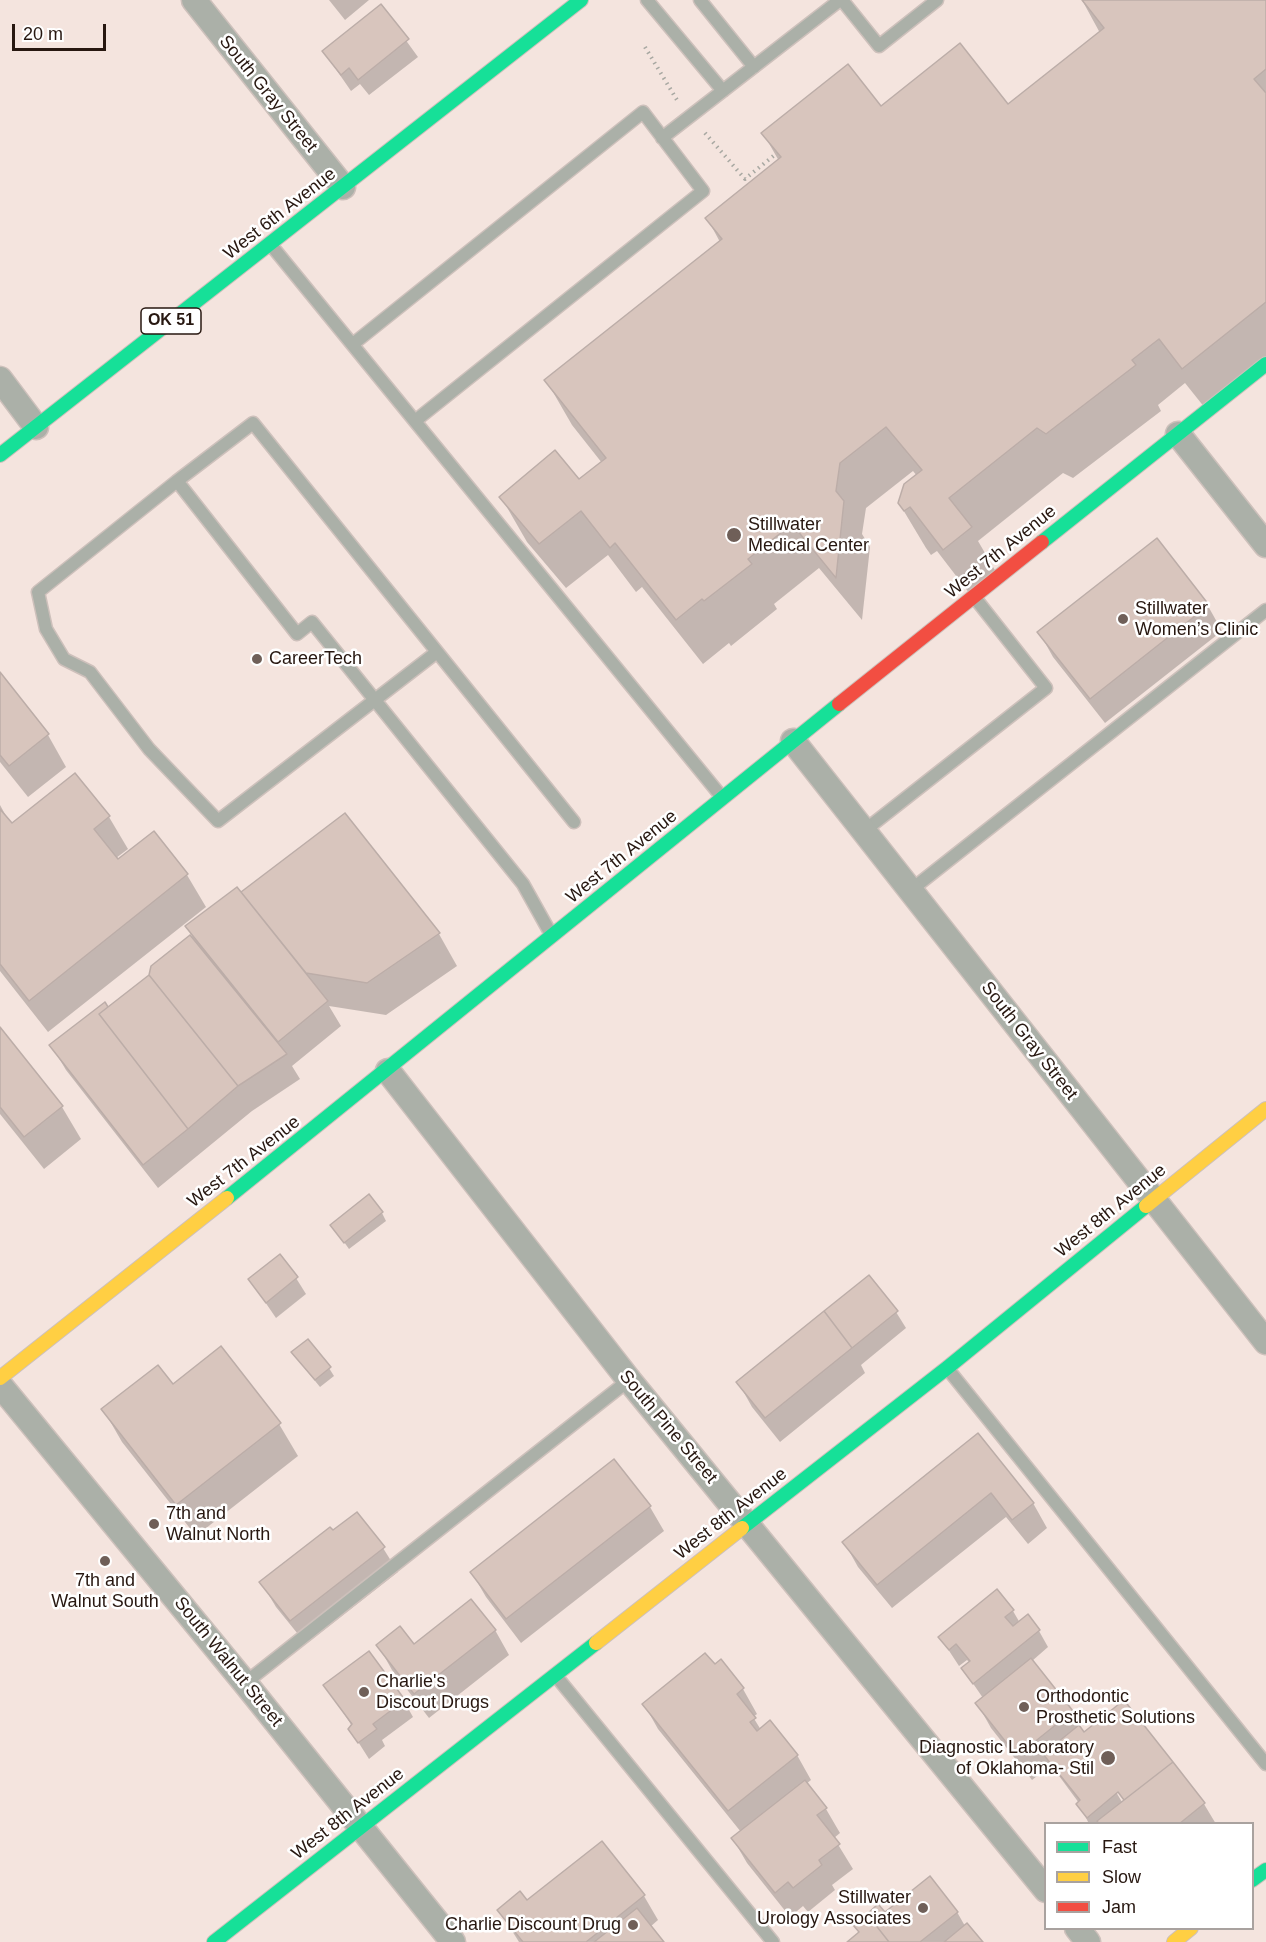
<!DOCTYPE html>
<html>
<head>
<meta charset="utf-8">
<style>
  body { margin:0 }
  #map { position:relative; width:1266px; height:1942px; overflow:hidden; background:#f4e4de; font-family:Helvetica,sans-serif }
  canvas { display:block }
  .legend { position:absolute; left:1044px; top:1822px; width:210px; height:108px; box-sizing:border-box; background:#fff; border:2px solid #a9a29f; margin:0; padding:8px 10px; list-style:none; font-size:18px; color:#271710 }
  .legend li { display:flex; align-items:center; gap:12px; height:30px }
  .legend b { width:30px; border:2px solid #a9a29f }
  .scale { position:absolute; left:12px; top:24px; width:94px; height:27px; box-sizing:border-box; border:3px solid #271710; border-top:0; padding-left:8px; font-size:18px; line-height:21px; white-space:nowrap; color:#271710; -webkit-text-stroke:4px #fff; paint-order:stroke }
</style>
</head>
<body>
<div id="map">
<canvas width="1266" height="1942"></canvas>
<ul class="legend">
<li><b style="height:8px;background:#16e098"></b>Fast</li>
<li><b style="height:8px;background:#ffcf43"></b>Slow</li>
<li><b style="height:8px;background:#f24e42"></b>Jam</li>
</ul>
<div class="scale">20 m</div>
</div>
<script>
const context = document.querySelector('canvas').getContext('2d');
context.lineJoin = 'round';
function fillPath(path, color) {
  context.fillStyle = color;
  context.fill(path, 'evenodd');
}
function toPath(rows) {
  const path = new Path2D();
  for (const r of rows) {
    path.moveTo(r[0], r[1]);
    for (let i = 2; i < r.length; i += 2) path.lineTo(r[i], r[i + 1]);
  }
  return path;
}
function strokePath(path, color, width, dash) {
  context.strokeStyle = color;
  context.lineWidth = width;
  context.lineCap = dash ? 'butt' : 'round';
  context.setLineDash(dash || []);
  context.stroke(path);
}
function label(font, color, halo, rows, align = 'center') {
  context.font = font + ' Helvetica,sans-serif';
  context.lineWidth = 5;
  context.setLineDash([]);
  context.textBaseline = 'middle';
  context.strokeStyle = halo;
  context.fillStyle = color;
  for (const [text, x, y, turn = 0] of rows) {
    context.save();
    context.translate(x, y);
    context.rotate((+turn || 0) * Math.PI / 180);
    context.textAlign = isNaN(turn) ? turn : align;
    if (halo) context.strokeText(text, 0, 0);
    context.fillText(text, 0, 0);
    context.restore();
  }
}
const shadow = toPath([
  [329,0,369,0,345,20],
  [1082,0,1266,0,1266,368,1209,413,1185,383,1158,405,1161,411,1073,478,1063,473,978,541,996,572,970,594,937,551,931,555,926,548,899,503,917,476,913,471,866,508,862,534,870,547,862,620,819,568,774,604,777,609,731,646,729,643,703,664,642,587,636,592,608,555,566,588,527,542,501,497,579,481,602,463,572,425,546,380,720,242,707,218,779,161,763,133,881,108,1008,106,1100,33],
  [381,6,418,57,369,95,360,84,351,91,324,52],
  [1156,540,1208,606,1222,631,1105,723,1053,657,1039,632],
  [0,674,48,735,66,767,28,797,0,762],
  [75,775,109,817,128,849,116,858,118,861,154,833,187,875,206,907,48,1032,0,971,0,805,11,825],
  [345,815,439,934,457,966,386,1015,329,1006,341,1026,292,1066,300,1079,252,1111,158,1188,66,1070,51,1045,108,1009,151,976,152,967,192,936,187,927,241,894],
  [0,1029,62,1107,81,1139,44,1169,0,1114],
  [382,1213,386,1221,349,1249,332,1225],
  [296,1278,306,1294,276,1318,250,1280],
  [896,1312,906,1328,861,1365,865,1373,780,1442,752,1407,738,1382],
  [298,1360,329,1368,334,1376,320,1387],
  [173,1386,279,1424,298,1456,196,1536,122,1442,103,1409],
  [977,1435,1033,1503,1047,1528,1028,1544,1006,1517,892,1608,858,1567,844,1542],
  [650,1507,664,1531,521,1643,486,1597,472,1573],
  [333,1532,383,1548,398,1572,306,1644,276,1607,261,1582],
  [1013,1611,1020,1623,1039,1631,1048,1647,1032,1661,1072,1712,1085,1734,1124,1702,1204,1804,1216,1824,1089,1824,1079,1803,1051,1765,1032,1780,991,1728,977,1703,983,1698,963,1669,970,1663,967,1660,959,1666,940,1637],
  [1116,1785,1125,1800,1122,1802,1113,1787],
  [495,1630,509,1655,429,1718,392,1670,378,1645,414,1646],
  [721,1661,743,1689,757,1714,753,1717,761,1730,797,1755,811,1780,806,1784,826,1809,840,1833,834,1838,853,1869,832,1885,835,1890,808,1912,803,1906,790,1917,747,1863,733,1839,741,1832,658,1729,644,1704],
  [325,1685,404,1701,413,1717,382,1740,385,1746,369,1759,350,1729,352,1726],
  [644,1896,658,1920,650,1927,662,1942,519,1942,499,1910,527,1902],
  [957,1912,965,1926,981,1942,849,1942,860,1934,855,1925,884,1914]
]);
const building = toPath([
  [1082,0,1266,0,1266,69,1254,79,1266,93,1266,302,1182,369,1159,339,1132,360,1136,365,1046,434,1037,428,949,498,972,527,943,550,910,507,904,511,898,503,904,484,922,470,886,427,840,463,836,491,844,501,836,578,792,524,748,559,752,564,704,601,702,599,676,620,615,543,610,548,581,511,539,544,499,497,555,450,579,479,606,458,544,380,722,239,705,218,781,157,761,133,848,64,881,106,960,43,1008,104,1104,28,1082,0],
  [381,4,409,39,358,80,349,68,341,75,322,51,381,4],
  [1157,538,1209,605,1090,699,1037,632,1157,538],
  [0,672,49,734,9,766,0,755,0,672],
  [75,773,110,816,94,829,118,859,154,831,188,874,29,1001,0,964,0,809,12,823,75,773],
  [345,813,440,933,367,983,306,973,241,892,345,813],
  [237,887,328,1001,278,1042,185,926,237,887],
  [190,935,287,1054,238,1086,149,975,151,966,190,935],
  [149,975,238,1086,188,1129,99,1014,149,975],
  [105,1002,108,1007,99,1014,188,1129,143,1165,49,1045,105,1002],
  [0,1027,63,1106,24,1137,0,1107,0,1027],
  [369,1194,383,1212,344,1243,330,1225,369,1194],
  [280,1254,298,1277,266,1303,248,1279,280,1254],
  [869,1275,898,1311,852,1348,824,1311,869,1275],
  [824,1311,852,1348,765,1418,736,1382,824,1311],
  [308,1339,331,1367,315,1380,291,1352,308,1339],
  [221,1346,281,1423,176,1505,101,1409,158,1365,173,1384,221,1346],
  [978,1433,1034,1503,1012,1520,991,1493,877,1585,842,1542,978,1433],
  [614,1459,651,1506,506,1619,470,1572,614,1459],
  [357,1512,385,1547,290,1621,259,1582,330,1527,333,1530,357,1512],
  [997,1589,1014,1610,1005,1617,1013,1626,1028,1614,1040,1630,973,1684,961,1668,970,1661,956,1644,949,1650,938,1637,997,1589],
  [471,1599,496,1630,414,1694,376,1645,400,1626,414,1644,471,1599],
  [369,1651,405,1700,373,1724,377,1729,358,1743,348,1729,352,1724,323,1685,369,1651],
  [705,1653,715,1664,721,1659,744,1688,737,1694,756,1718,750,1722,757,1731,770,1720,798,1755,728,1811,642,1704,705,1653],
  [1031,1658,1073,1711,1017,1756,975,1703,1031,1658],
  [1124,1700,1173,1762,1124,1800,1118,1792,1087,1818,1076,1804,1080,1800,1043,1754,1079,1725,1084,1732,1124,1700],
  [1173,1762,1205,1803,1179,1824,1099,1824,1097,1821,1173,1762],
  [805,1780,827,1808,817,1815,840,1844,819,1860,822,1865,793,1888,788,1882,775,1893,731,1838,805,1780],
  [602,1841,645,1895,586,1942,523,1942,497,1910,520,1891,527,1900,602,1841],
  [930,1876,958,1912,920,1942,889,1942,867,1914,878,1904,885,1912,930,1876],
  [637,1908,664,1942,594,1942,637,1908],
  [867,1914,889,1942,847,1942,859,1932,853,1925,867,1914],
  [967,1923,983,1942,944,1942,967,1923]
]);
const path = toPath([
  [645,47,677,100],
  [705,133,745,179,777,153]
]);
const lane = toPath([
  [647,0,723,91],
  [700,0,754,67],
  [842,0,879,46,937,0],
  [662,138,840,0],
  [271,245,721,796],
  [353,344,643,112,703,191,415,421],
  [177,481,38,592,46,629,64,659,90,672,149,749,218,821,437,652],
  [864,831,1046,688,975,598],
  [911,890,1266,610],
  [552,936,523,884,312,622,297,634,177,481,253,423,574,822],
  [947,1368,1266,1764],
  [556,1676,773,1942],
  [245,1683,629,1380]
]);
const street = toPath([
  [194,0,343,187],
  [0,379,36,427],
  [1178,434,1266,545],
  [793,741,1266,1342],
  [388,1071,629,1380,1046,1890],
  [0,1385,245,1683,453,1942],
  [1077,1928,1088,1942]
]);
const fast = toPath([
  [0,455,581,0],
  [1042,542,1266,364],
  [227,1198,839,704],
  [742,1528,947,1368,1146,1206],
  [1252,1880,1266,1870],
  [214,1942,596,1643]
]);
const slow = toPath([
  [1146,1206,1266,1109],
  [0,1378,227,1198],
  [596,1643,742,1528],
  [1174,1942,1191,1928]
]);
const jam = toPath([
  [839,704,1042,542]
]);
const markers = [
  [734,535,8,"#6f5f58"],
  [1123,619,6,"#6f5f58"],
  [257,659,6,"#6f5f58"],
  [154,1524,6,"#6f5f58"],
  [105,1561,6,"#6f5f58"],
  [364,1692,6,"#6f5f58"],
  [1024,1707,6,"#6f5f58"],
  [1108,1758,8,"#6f5f58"],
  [923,1908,6,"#6f5f58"],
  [633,1925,6,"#6f5f58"]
];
const shields = [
  [171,321,60]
];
const shieldNames = [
  ["OK 51",171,321]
];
const streetNames = [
  ["South Gray Street",268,94,51],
  ["West 6th Avenue",280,214,-38],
  ["West 7th Avenue",1001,552,-39],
  ["West 7th Avenue",622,857,-39],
  ["South Gray Street",1029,1041,52],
  ["West 7th Avenue",244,1162,-38],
  ["West 8th Avenue",1111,1211,-39],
  ["South Pine Street",668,1427,50],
  ["West 8th Avenue",731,1514,-38],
  ["South Walnut Street",228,1662,51],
  ["West 8th Avenue",348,1814,-38]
];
const poiNames = [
  ["Stillwater",748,525],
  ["Medical Center",748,546],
  ["Stillwater",1135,609],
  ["Women’s Clinic",1135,630],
  ["CareerTech",269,659],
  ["7th and",166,1514],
  ["Walnut North",166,1535],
  ["7th and",105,1581,"center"],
  ["Walnut South",105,1602,"center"],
  ["Charlie's",376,1682],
  ["Discout Drugs",376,1703],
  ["Orthodontic",1036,1697],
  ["Prosthetic Solutions",1036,1718],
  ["Diagnostic Laboratory",1094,1748,"right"],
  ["of Oklahoma- Stil",1094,1769,"right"],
  ["Stillwater",911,1898,"right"],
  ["Urology Associates",911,1919,"right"],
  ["Charlie Discount Drug",621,1925,"right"]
];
fillPath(shadow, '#0003');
fillPath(building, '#d8c5bd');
strokePath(building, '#bcada8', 1.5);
strokePath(lane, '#cdc0bb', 15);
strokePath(street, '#cdc0bb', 27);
strokePath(fast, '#cdc0bb', 16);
strokePath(slow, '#cdc0bb', 16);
strokePath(jam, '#cdc0bb', 16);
strokePath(path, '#a8a8a2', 4, [1.5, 4.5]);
strokePath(lane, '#abb0a8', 12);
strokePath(street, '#abb0a8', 24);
strokePath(fast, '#16e098', 14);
strokePath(slow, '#ffcf43', 14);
strokePath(jam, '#f24e42', 14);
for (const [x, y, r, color] of markers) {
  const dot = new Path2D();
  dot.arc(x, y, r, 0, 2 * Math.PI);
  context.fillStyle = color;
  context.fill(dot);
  strokePath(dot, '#fff', 2);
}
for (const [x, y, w] of shields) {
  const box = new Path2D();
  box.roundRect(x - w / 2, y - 13, w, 26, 4.5);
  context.fillStyle = '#fff';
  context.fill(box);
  strokePath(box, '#271710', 1.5);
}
label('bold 16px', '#271710', null, shieldNames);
label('18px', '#271710', '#fff', streetNames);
label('18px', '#271710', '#fff', poiNames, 'left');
</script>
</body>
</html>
